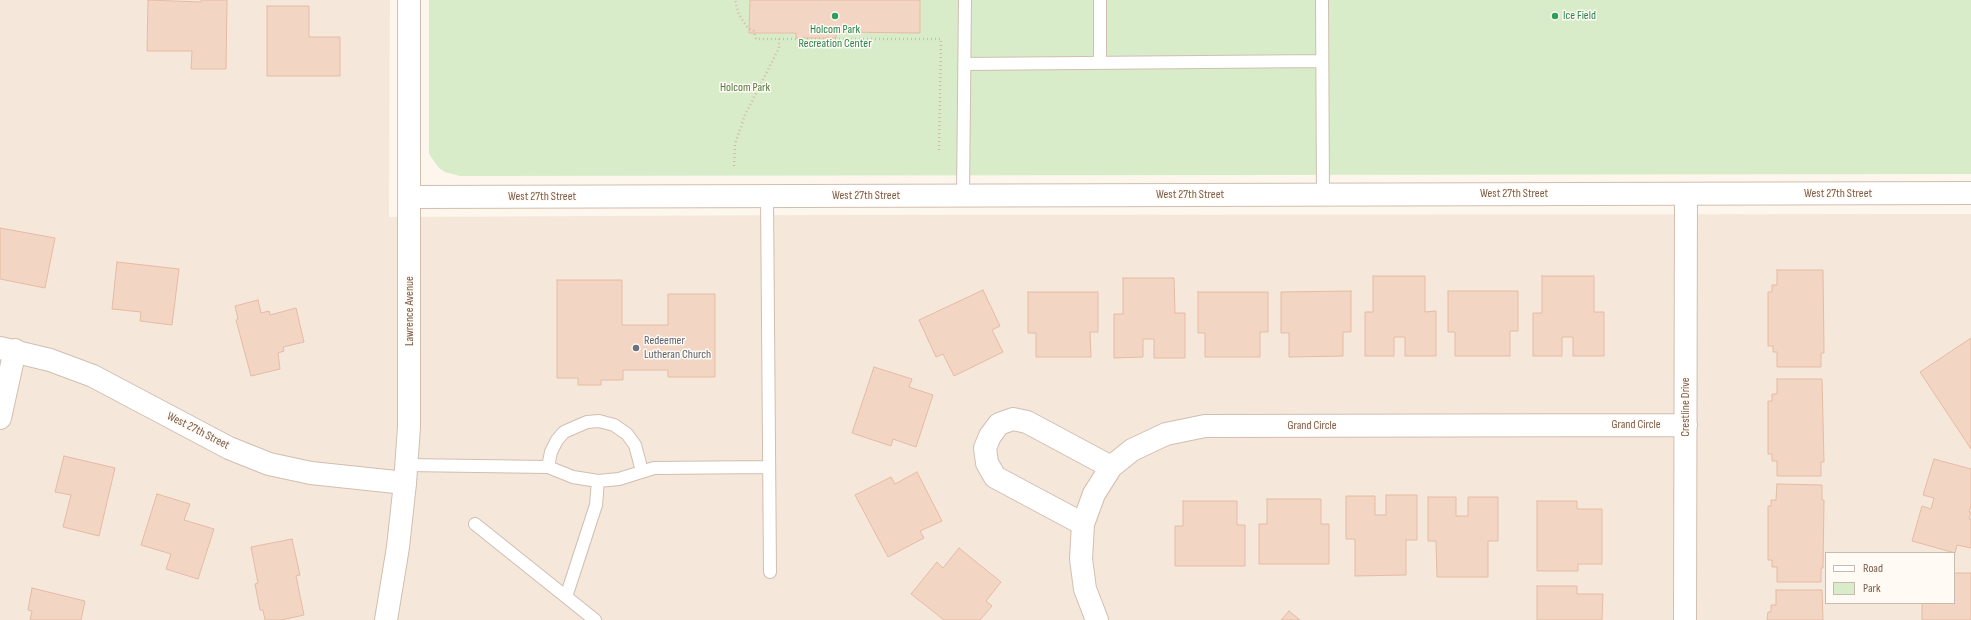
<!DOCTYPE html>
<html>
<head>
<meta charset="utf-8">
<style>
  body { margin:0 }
  #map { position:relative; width:1971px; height:620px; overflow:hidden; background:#fdf6ec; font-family:"Sofia Sans Condensed",sans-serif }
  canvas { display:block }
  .legend { position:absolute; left:1825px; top:552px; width:130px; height:52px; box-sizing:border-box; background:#fffaf3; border:1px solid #cabbb1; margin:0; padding:5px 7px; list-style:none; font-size:12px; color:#7a5c4d }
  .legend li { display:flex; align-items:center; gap:8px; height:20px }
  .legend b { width:20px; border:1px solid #cabbb1 }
</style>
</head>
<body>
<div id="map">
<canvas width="1971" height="620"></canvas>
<ul class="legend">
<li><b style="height:5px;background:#fff"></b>Road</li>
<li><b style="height:11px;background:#d8ecc9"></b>Park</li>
</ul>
</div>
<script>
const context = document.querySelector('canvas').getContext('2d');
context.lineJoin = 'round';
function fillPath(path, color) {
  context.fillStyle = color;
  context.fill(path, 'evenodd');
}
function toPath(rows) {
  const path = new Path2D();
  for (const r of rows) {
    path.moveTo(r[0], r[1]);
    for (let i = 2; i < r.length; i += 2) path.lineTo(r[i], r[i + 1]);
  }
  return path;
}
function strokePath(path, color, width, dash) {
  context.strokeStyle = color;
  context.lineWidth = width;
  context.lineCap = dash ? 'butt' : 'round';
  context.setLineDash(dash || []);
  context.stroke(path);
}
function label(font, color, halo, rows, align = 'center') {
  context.font = font + ' "Sofia Sans Condensed",sans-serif';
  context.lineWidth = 3;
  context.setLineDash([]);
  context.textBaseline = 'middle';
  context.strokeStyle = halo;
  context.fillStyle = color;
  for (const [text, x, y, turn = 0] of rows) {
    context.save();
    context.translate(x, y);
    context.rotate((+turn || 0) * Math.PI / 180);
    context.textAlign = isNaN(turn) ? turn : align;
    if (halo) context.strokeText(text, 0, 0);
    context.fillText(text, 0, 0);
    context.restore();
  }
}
const residential = toPath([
  [0,0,390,0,389,217,815,215,1971,214,1971,620,0,620],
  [1826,553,1954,553,1954,603,1826,603]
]);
const green = toPath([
  [429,0,1971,0,1971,174,460,176,445,172,439,168,429,154]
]);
const building = toPath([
  [148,0,201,2,201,0,227,0,226,69,191,69,192,51,147,51,148,0],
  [750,0,920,0,920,33,836,32,836,38,796,38,796,33,749,33,750,0],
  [267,6,309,6,309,37,340,37,340,76,267,76,267,6],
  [0,228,55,238,45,288,0,279,0,228],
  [117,262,179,269,172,325,140,321,141,312,112,309,117,262],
  [1777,270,1823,270,1824,353,1821,353,1821,367,1777,367,1777,352,1773,352,1773,346,1768,346,1768,292,1772,292,1772,285,1777,285,1777,270],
  [1373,276,1425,276,1425,312,1436,311,1436,356,1405,356,1405,337,1394,337,1394,356,1365,356,1365,312,1373,312,1373,276],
  [1542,276,1594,276,1594,312,1604,312,1604,356,1573,356,1573,337,1562,337,1562,356,1533,356,1533,313,1542,313,1542,276],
  [1123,278,1174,278,1175,313,1185,313,1185,358,1154,358,1154,339,1143,339,1143,357,1114,358,1114,314,1123,314,1123,278],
  [557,280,622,280,622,325,668,325,668,294,715,294,715,377,668,377,668,370,623,370,623,380,601,380,601,385,578,385,578,378,557,378,557,280],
  [983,290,1000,326,992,330,1003,352,954,376,943,354,936,357,919,320,983,290],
  [1351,291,1351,332,1343,332,1343,356,1289,357,1289,333,1281,333,1281,292,1351,291],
  [1448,291,1518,291,1518,331,1510,331,1510,356,1455,356,1455,332,1448,332,1448,291],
  [1028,292,1098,292,1098,332,1090,332,1091,357,1036,357,1036,333,1028,333,1028,292],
  [1198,292,1268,292,1268,332,1260,332,1260,357,1205,357,1205,333,1198,333,1198,292],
  [258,300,261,313,269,311,270,315,296,308,304,342,283,347,284,351,278,353,280,369,251,376,236,320,238,319,235,306,258,300],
  [1971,338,1971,449,1920,372,1971,338],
  [874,367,912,379,909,387,933,395,916,447,893,439,891,446,852,433,874,367],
  [1777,379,1822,379,1824,462,1821,462,1821,476,1777,476,1777,461,1772,461,1772,454,1768,454,1768,401,1772,401,1772,394,1777,394,1777,379],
  [64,456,115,468,99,536,63,527,71,495,55,492,64,456],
  [1934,459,1971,469,1971,506,1969,512,1971,512,1969,519,1971,519,1971,548,1957,545,1955,553,1912,541,1922,506,1931,509,1934,498,1923,495,1934,459],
  [917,472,942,521,920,531,924,538,888,557,855,495,891,477,895,484,917,472],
  [1777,484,1822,485,1822,500,1824,500,1823,568,1821,568,1821,582,1777,582,1777,567,1772,567,1772,560,1768,560,1768,506,1771,506,1771,500,1776,500,1777,484],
  [157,494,190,504,184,520,214,529,198,579,166,569,171,554,141,545,157,494],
  [1386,495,1417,495,1417,540,1406,540,1406,575,1355,576,1355,539,1346,539,1346,496,1375,496,1375,515,1386,515,1386,495],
  [1428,497,1456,497,1456,516,1468,516,1468,497,1498,497,1498,541,1488,541,1488,577,1437,577,1436,541,1428,541,1428,497],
  [1267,499,1321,499,1321,524,1329,524,1329,564,1259,564,1259,524,1267,524,1267,499],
  [1183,501,1237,501,1237,525,1245,525,1245,566,1175,566,1175,526,1183,526,1183,501],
  [1537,501,1577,501,1577,509,1602,509,1602,564,1578,564,1578,571,1537,571,1537,501],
  [292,539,300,575,296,576,304,615,281,620,265,620,263,610,260,610,255,584,258,583,251,547,292,539],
  [959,548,1001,582,986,601,992,606,980,620,944,620,911,594,937,562,943,568,959,548],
  [1954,573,1971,573,1971,620,1922,620,1922,603,1954,603,1954,573],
  [1537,586,1577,586,1577,594,1603,594,1602,620,1537,620,1537,586],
  [32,588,85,601,81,620,30,620,32,611,28,610,32,588],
  [1776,590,1822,590,1823,620,1767,620,1768,612,1771,612,1771,605,1776,605,1776,590],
  [1289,611,1300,620,1281,620,1289,611]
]);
const path = toPath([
  [779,39,941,39,939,151],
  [734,166,735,144,745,115,779,48,779,39,756,39,754,31,748,28,739,15,735,0]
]);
const service = toPath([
  [1100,0,1100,62],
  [1322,0,1323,195],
  [964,64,1322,61],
  [767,196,770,572],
  [963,196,965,0],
  [407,465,548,467,573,477,598,481,619,479,654,468,769,467],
  [548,467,551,452,557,440,564,432,587,422,599,421,614,425,627,434,635,445,642,471],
  [475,524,595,620],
  [566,597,596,505,598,481]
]);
const minor = toPath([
  [0,348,50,360,93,376,229,448,269,464,311,473,405,483],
  [0,418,15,350],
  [1083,524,995,477,987,463,985,448,990,436,999,424,1013,419,1027,422,1111,467],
  [1097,620,1085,589,1081,559,1083,524,1094,494,1111,467,1132,450,1166,434,1205,426,1686,425],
  [1685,620,1686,194]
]);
const tertiary = toPath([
  [410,197,1971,193],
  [386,620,398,547,405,483,409,427,409,0]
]);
const markers = [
  [835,16,4,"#2e9e5b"],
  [1555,16,4,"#2e9e5b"],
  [636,348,4,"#6b7280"]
];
const leisureNames = [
  ["Ice Field",1563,16],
  ["Holcom Park",835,30,"center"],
  ["Recreation Center",835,44,"center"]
];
const parkNames = [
  ["Holcom Park",745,88]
];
const streetNames = [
  ["West 27th Street",1514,194],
  ["West 27th Street",1838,194],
  ["West 27th Street",1190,195],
  ["West 27th Street",866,196],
  ["West 27th Street",542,197],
  ["Lawrence Avenue",410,311,-90],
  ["Crestline Drive",1686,407,-90],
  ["Grand Circle",1636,425],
  ["Grand Circle",1312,426],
  ["West 27th Street",198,431,27]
];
const worshipNames = [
  ["Redeemer",644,341],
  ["Lutheran Church",644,355]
];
fillPath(residential, '#f5e8da');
fillPath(green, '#d8ecc9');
fillPath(building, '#f3d5c3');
strokePath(building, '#e6bba3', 1);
strokePath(service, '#d1beb0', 14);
strokePath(minor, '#d1beb0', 24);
strokePath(tertiary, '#d1beb0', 24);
strokePath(path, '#d9b8a5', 2.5, [1, 3]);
strokePath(service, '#fff', 12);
strokePath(minor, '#fff', 22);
strokePath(tertiary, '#fff', 22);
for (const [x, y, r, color] of markers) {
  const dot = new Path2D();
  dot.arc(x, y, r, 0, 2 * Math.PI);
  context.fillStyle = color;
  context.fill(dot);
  strokePath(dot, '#fffaf3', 1.5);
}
label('12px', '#27864d', '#fffaf3', leisureNames, 'left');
label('12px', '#537a41', '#fffaf3', parkNames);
label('12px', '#7a5c4d', '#fffaf3', streetNames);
label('12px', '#5b616d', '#fffaf3', worshipNames, 'left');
</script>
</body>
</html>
